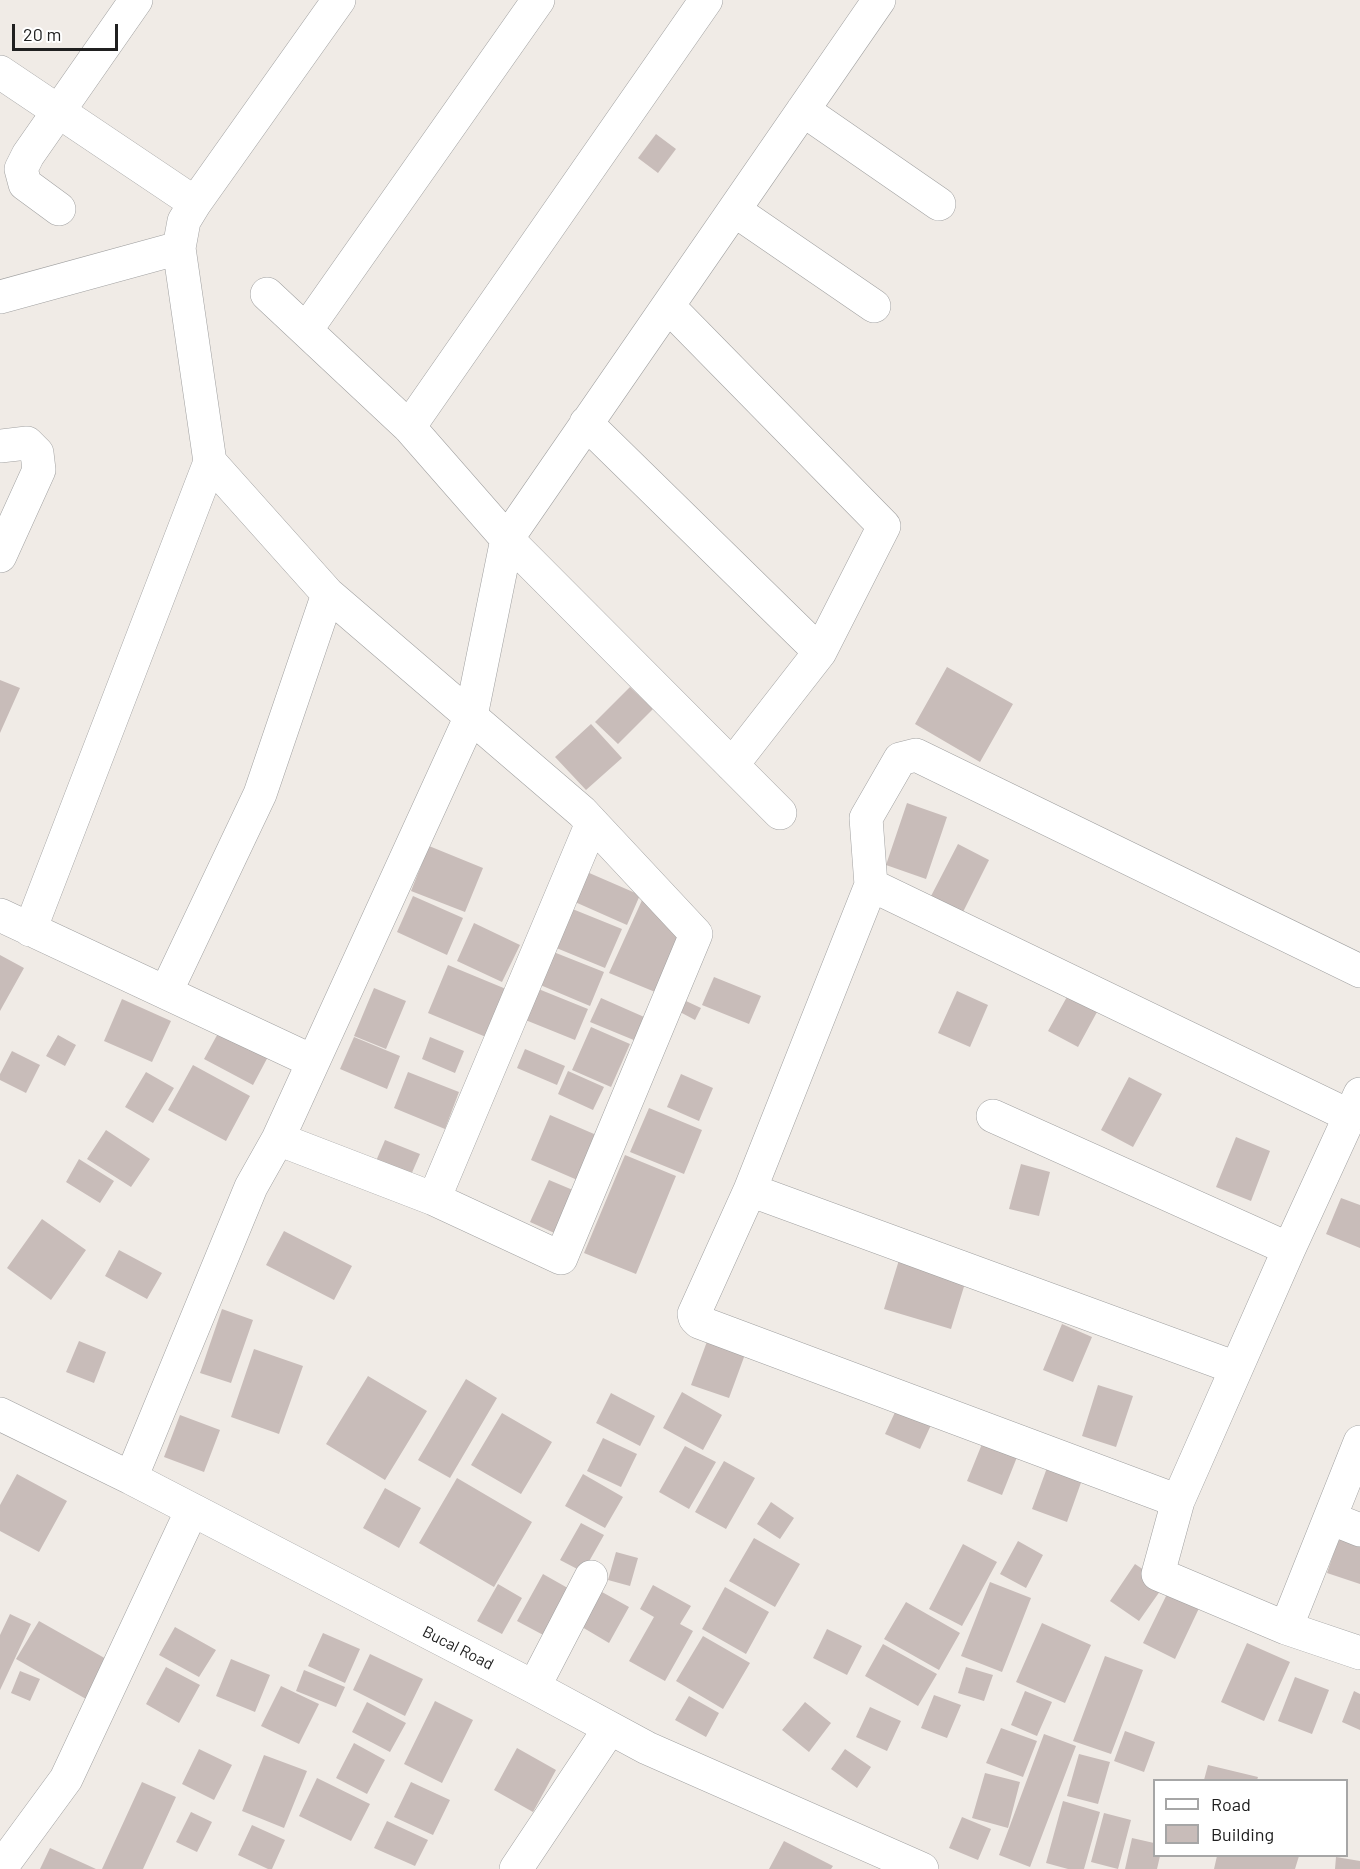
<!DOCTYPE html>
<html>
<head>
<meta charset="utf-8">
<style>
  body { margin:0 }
  #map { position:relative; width:1360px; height:1869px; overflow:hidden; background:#f0ebe6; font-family:Barlow,sans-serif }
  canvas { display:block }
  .legend { position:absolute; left:1153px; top:1779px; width:195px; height:78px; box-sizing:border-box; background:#fff; border:2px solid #a6a6a6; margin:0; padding:8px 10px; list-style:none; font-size:18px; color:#202020 }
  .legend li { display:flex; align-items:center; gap:12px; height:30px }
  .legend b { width:30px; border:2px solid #a6a6a6 }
  .scale { position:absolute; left:12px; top:24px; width:106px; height:27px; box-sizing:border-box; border:3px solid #202020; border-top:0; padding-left:8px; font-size:18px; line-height:21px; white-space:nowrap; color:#202020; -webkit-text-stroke:4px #fff; paint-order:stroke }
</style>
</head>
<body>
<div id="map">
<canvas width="1360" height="1869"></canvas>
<ul class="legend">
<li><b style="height:8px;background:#fff"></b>Road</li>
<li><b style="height:16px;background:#c8bcb9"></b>Building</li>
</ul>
<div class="scale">20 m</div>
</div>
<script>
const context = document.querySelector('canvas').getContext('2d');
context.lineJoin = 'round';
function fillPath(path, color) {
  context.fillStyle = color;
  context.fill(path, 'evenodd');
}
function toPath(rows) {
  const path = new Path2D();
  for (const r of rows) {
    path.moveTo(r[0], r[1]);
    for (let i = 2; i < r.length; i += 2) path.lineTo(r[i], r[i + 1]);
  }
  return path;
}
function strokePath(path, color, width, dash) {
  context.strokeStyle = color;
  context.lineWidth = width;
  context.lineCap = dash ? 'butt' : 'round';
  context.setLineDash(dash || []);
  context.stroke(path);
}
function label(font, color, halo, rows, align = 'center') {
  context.font = font + ' Barlow,sans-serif';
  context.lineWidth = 5;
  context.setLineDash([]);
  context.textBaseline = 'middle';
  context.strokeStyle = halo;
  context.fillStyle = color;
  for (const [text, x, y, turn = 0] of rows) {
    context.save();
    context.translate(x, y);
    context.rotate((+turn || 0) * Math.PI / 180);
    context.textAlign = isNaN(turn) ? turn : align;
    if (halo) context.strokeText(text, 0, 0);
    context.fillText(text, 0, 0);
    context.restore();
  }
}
const building = toPath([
  [656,134,676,149,658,173,638,158],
  [947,667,1013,704,980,762,915,724],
  [0,680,20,688,0,733],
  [630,687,653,709,618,744,595,722],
  [591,724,622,758,586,790,555,757],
  [907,803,947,817,926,879,886,865],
  [958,844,989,860,962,914,930,898],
  [429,846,483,868,465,912,411,891],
  [587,872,640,895,627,925,575,902],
  [413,896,463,918,447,955,397,932],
  [643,898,684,937,660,994,609,973],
  [570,908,622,929,605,968,554,947],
  [474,923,520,945,502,982,457,961],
  [551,951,604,972,590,1006,538,984],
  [0,955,24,968,0,1011],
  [448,965,506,989,486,1037,428,1013],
  [714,977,761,996,749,1024,702,1005],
  [374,988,406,1001,386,1049,354,1036],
  [536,988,588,1009,575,1040,523,1019],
  [957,991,988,1005,970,1047,938,1033],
  [1068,995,1097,1012,1078,1047,1048,1031],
  [601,998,651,1020,641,1043,590,1022],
  [122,999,171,1021,152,1062,104,1041],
  [686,1001,701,1008,695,1020,680,1012],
  [222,1026,271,1051,253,1085,204,1059],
  [591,1027,630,1044,611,1087,572,1070],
  [58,1035,76,1045,65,1066,46,1056],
  [354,1037,400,1056,387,1089,340,1069],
  [430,1037,464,1051,455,1073,422,1059],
  [525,1049,565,1066,557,1085,517,1068],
  [12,1051,40,1065,26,1093,0,1080,0,1074],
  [193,1065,250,1096,226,1141,168,1110],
  [568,1071,604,1087,593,1110,558,1094],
  [146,1072,174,1088,153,1123,125,1107],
  [408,1072,459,1092,445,1129,394,1108],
  [681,1074,713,1088,699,1121,667,1107],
  [1129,1077,1162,1094,1133,1147,1101,1130],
  [649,1108,702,1130,684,1174,630,1152],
  [550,1115,601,1137,582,1182,531,1160],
  [106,1130,150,1159,131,1187,87,1159],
  [1236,1137,1270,1151,1251,1201,1216,1187],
  [385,1140,420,1154,411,1175,376,1161],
  [625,1155,676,1176,636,1274,584,1253],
  [79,1159,114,1181,100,1203,66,1182],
  [1021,1164,1050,1172,1039,1216,1009,1209],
  [549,1180,580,1193,561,1236,530,1222],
  [1341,1198,1360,1205,1360,1248,1326,1234],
  [42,1219,86,1250,51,1300,7,1268],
  [284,1231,352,1266,334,1300,266,1265],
  [119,1250,162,1273,147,1299,105,1276],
  [899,1260,966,1280,951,1329,884,1309],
  [222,1309,253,1320,231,1383,200,1373],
  [1062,1324,1092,1337,1073,1382,1043,1370],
  [709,1336,747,1349,729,1398,691,1385],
  [79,1341,106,1352,94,1383,66,1372],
  [254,1349,303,1366,279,1434,231,1417],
  [368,1376,427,1411,385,1480,326,1444],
  [466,1379,497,1398,450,1478,418,1460],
  [1098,1385,1133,1396,1116,1447,1082,1436],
  [682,1392,722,1415,703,1450,663,1428],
  [611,1393,655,1416,640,1446,596,1423],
  [896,1410,931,1425,920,1449,885,1434],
  [502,1413,552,1442,521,1494,471,1465],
  [180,1415,220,1430,204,1472,164,1457],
  [603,1438,637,1454,621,1487,587,1471],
  [984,1439,1019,1452,1002,1495,967,1481],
  [685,1446,716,1462,689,1509,659,1492],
  [724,1461,755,1478,726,1529,695,1512],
  [1048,1465,1083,1477,1067,1522,1032,1509],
  [17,1474,67,1501,39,1552,0,1531,0,1505],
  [583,1474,623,1497,605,1528,565,1506],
  [457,1478,532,1522,494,1587,419,1543],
  [385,1488,421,1508,399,1548,363,1528],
  [771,1502,794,1518,780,1539,757,1524],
  [581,1523,604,1535,583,1572,560,1560],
  [1340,1534,1360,1541,1360,1584,1327,1573],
  [754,1538,800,1564,775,1607,729,1581],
  [1018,1541,1043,1555,1026,1588,1000,1574],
  [963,1544,997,1562,962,1626,929,1609],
  [616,1552,638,1558,630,1586,608,1580],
  [1135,1564,1165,1584,1139,1621,1110,1601],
  [543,1574,573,1591,547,1637,517,1621],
  [990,1582,1031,1598,1002,1672,961,1656],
  [498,1584,522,1598,502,1634,477,1621],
  [653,1585,691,1606,680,1624,693,1631,665,1681,629,1661,654,1617,640,1609],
  [725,1587,769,1612,746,1654,702,1629],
  [1170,1588,1201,1604,1175,1659,1143,1643],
  [602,1592,629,1607,609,1643,582,1627],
  [906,1602,960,1633,939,1670,884,1639],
  [10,1614,31,1624,0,1690,0,1635],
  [39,1621,108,1660,86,1699,16,1659],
  [1042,1623,1091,1645,1065,1703,1016,1682],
  [175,1627,216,1650,199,1677,159,1655],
  [827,1629,862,1646,847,1675,813,1658],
  [323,1633,360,1649,345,1683,308,1666],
  [703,1636,750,1663,723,1709,676,1681],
  [1247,1643,1290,1662,1264,1721,1221,1702],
  [883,1644,937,1674,918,1706,865,1676],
  [370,1654,423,1679,405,1716,353,1690],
  [1105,1656,1143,1670,1111,1754,1073,1741],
  [231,1659,270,1675,255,1712,216,1696],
  [166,1667,200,1685,179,1723,146,1704],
  [966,1667,993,1675,984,1701,958,1693],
  [304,1670,345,1687,336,1707,296,1691],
  [20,1671,40,1679,30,1701,11,1693],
  [1295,1677,1329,1690,1312,1734,1278,1721],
  [281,1686,319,1704,299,1744,261,1726],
  [1025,1691,1052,1702,1037,1736,1011,1725],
  [1354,1691,1360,1694,1360,1730,1342,1722],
  [934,1695,961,1705,947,1738,921,1728],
  [689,1696,719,1713,706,1737,675,1720],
  [435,1701,473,1720,442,1783,404,1764],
  [367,1702,406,1723,390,1752,352,1732],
  [805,1702,831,1723,809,1752,782,1730],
  [870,1707,901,1721,887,1751,856,1737],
  [1001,1728,1037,1741,1023,1777,986,1763],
  [1125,1731,1155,1742,1144,1772,1114,1761],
  [1044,1734,1076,1746,1030,1867,999,1855],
  [354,1743,385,1760,367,1794,336,1778],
  [517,1748,556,1770,533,1812,494,1790],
  [199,1749,232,1765,214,1800,182,1784],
  [845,1749,871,1767,857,1788,831,1769],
  [1079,1754,1110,1762,1098,1804,1067,1796],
  [264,1755,307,1771,284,1828,242,1811],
  [1208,1765,1258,1777,1257,1780,1204,1780],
  [985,1773,1020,1782,1008,1828,972,1818],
  [317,1778,370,1804,351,1841,299,1816],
  [142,1782,176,1797,143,1869,102,1869],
  [411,1782,450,1800,433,1835,394,1817],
  [1063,1801,1100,1812,1084,1869,1068,1869,1046,1863],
  [191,1812,212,1822,197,1852,176,1842],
  [1104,1813,1131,1820,1118,1869,1091,1862],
  [962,1817,991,1829,978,1860,949,1848],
  [387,1821,428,1840,415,1866,374,1848],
  [252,1825,285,1840,272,1869,268,1869,238,1855],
  [1132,1838,1154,1843,1154,1856,1160,1856,1157,1869,1125,1869],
  [784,1841,833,1866,831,1869,769,1869],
  [50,1848,96,1869,40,1869],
  [1217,1856,1299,1856,1295,1869,1214,1869],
  [1336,1857,1360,1861,1360,1869,1335,1869]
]);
const minor = toPath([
  [0,72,195,203],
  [803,110,939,204],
  [59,209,25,184,21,169,28,155,136,0],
  [734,210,874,306],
  [267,294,409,427,507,539,780,813],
  [0,297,179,248],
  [668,306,884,526,820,652,732,765],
  [306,330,538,0],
  [586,423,820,652],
  [409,427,706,0],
  [0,446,27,443,37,453,39,470,0,556],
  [871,885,866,818,900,759,916,755,1360,971],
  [0,915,312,1061],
  [30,930,210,462],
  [166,992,260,794,328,594],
  [1360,1094,1289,1249,1178,1501,1158,1574,1286,1628,1360,1653],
  [993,1116,1289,1249],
  [278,1139,434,1199,561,1258,696,934,582,812,328,594,210,462,179,248,184,221,195,203,339,0],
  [750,1190,1236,1368],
  [434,1199,592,823],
  [0,1414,131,1478,534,1687,647,1748,922,1869],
  [131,1478,251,1187,278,1139,471,716,507,539,879,0],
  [1178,1501,699,1322,695,1318,694,1314,750,1190,871,885,1350,1116],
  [1330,1518,1360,1530],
  [1286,1628,1360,1442],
  [534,1687,591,1577],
  [0,1869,66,1779,192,1510],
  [516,1869,610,1728]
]);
const streetNames = [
  ["Bucal Road",458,1648,27]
];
fillPath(building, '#c8bcb9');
strokePath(minor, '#a1a1a1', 34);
strokePath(minor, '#fff', 33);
label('16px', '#202020', '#fff', streetNames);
</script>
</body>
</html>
